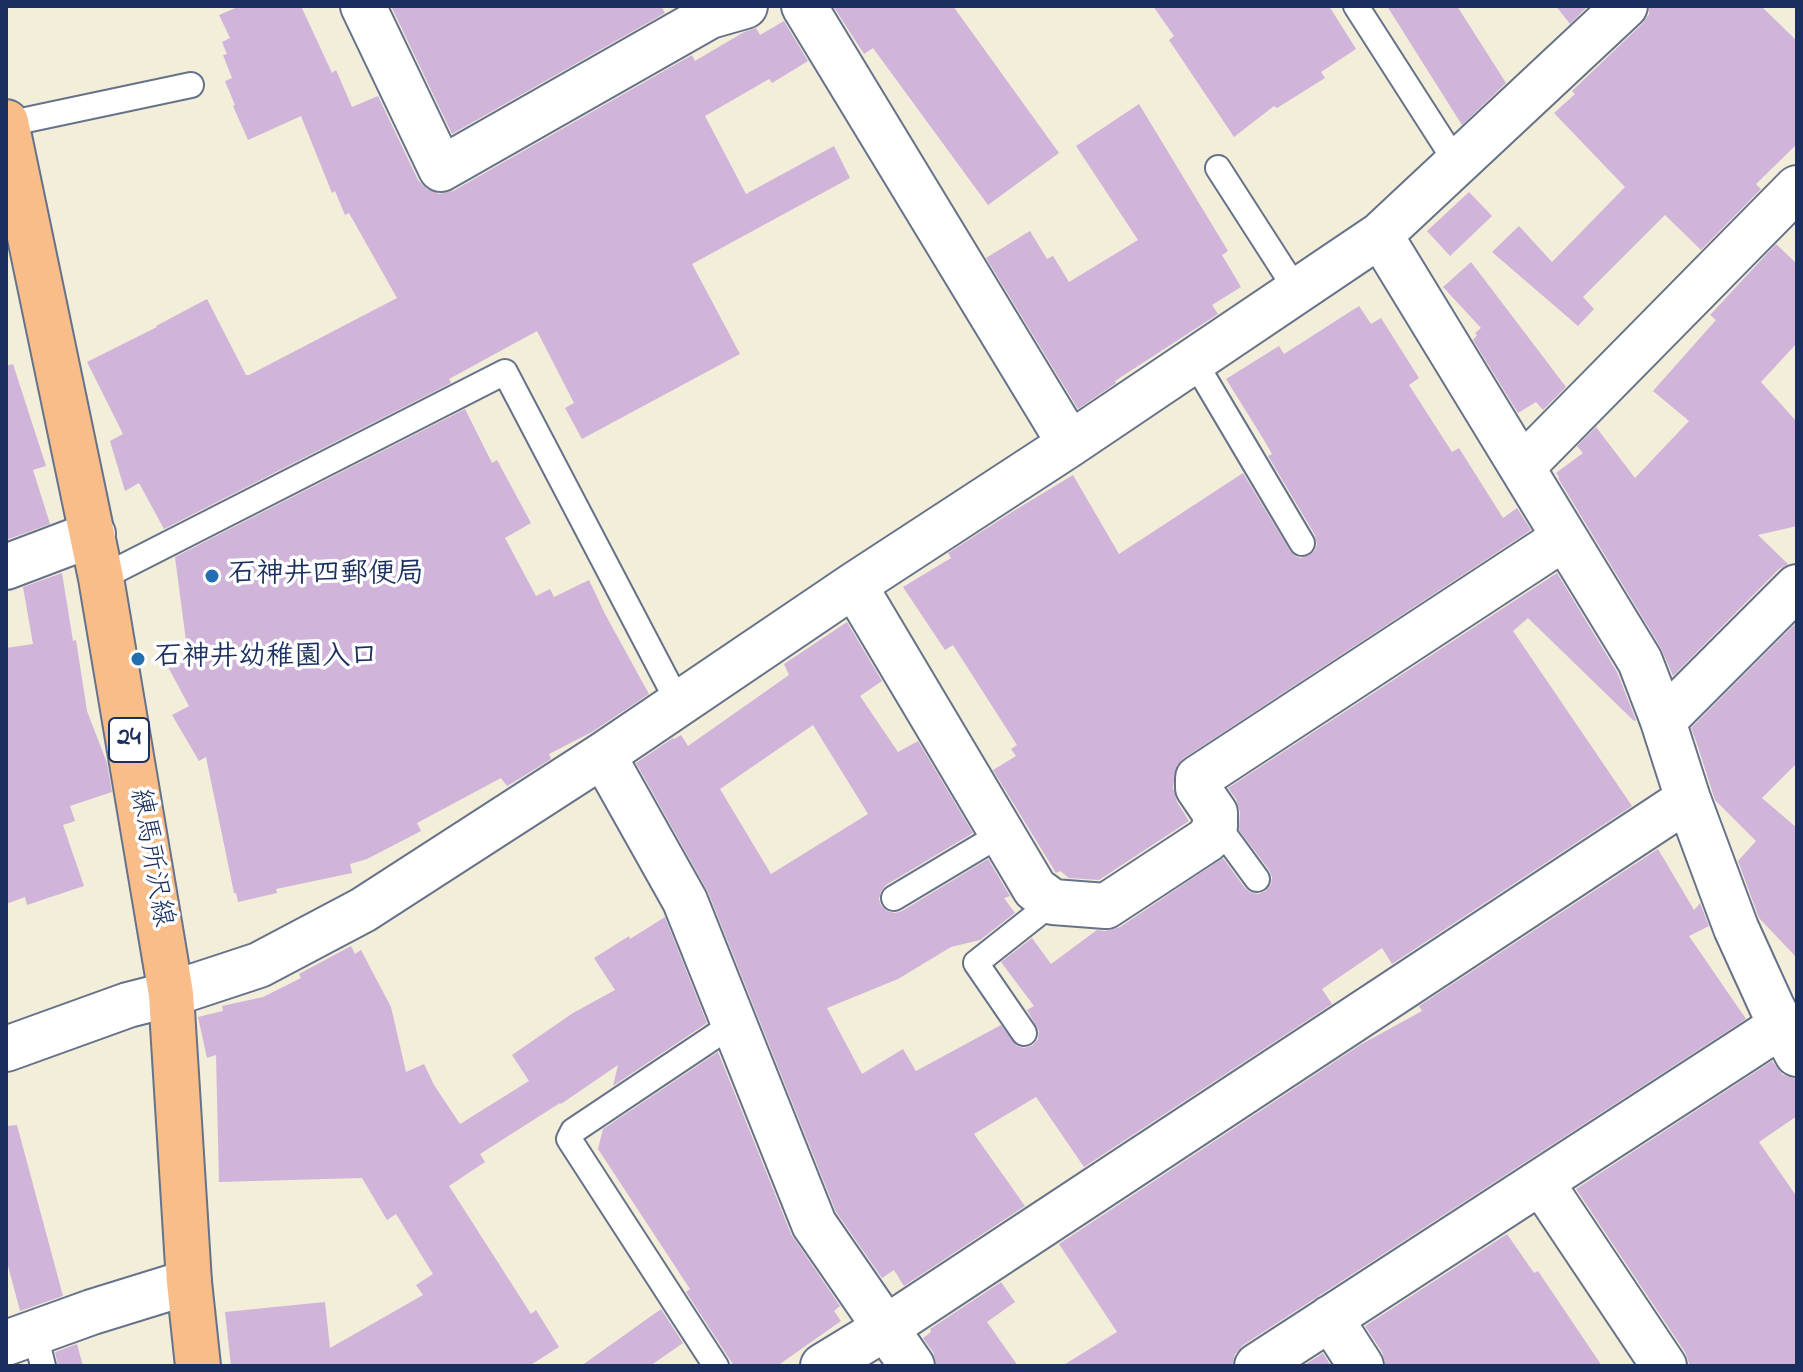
<!DOCTYPE html>
<html>
<head>
<meta charset="utf-8">
<style>
  body { margin:0 }
  #map { position:relative; width:1803px; height:1372px; overflow:hidden; background:#f2eed9; font-family:"Indie Flower",sans-serif }
  canvas { display:block }
  .frame { position:absolute; inset:0; border:8px solid #1b2f5e; pointer-events:none }
</style>
</head>
<body>
<div id="map">
<canvas width="1803" height="1372"></canvas>
<div class="frame"></div>
</div>
<script>
const context = document.querySelector('canvas').getContext('2d');
context.lineJoin = 'round';
function fillPath(path, color) {
  context.fillStyle = color;
  context.fill(path, 'evenodd');
}
function toPath(rows) {
  const path = new Path2D();
  for (const r of rows) {
    path.moveTo(r[0], r[1]);
    for (let i = 2; i < r.length; i += 2) path.lineTo(r[i], r[i + 1]);
  }
  return path;
}
function strokePath(path, color, width, dash) {
  context.strokeStyle = color;
  context.lineWidth = width;
  context.lineCap = dash ? 'butt' : 'round';
  context.setLineDash(dash || []);
  context.stroke(path);
}
function label(font, color, halo, rows, align = 'center') {
  context.font = font + ' "Indie Flower","Klee One",sans-serif';
  context.lineWidth = 7;
  context.setLineDash([]);
  context.textBaseline = 'middle';
  context.strokeStyle = halo;
  context.fillStyle = color;
  for (const [text, x, y, turn = 0] of rows) {
    context.save();
    context.translate(x, y);
    context.rotate((+turn || 0) * Math.PI / 180);
    context.textAlign = isNaN(turn) ? turn : align;
    if (halo) context.strokeText(text, 0, 0);
    context.fillText(text, 0, 0);
    context.restore();
  }
}
const building = toPath([
  [240,6,301,6,332,73,336,70,352,107,378,96,418,180,427,189,439,194,453,191,692,55,695,61,744,32,756,28,760,35,784,21,808,61,772,83,769,79,705,116,746,194,834,146,850,178,692,264,740,354,582,439,565,408,574,403,537,331,449,379,451,383,164,529,139,483,125,491,110,441,123,434,87,362,157,327,156,326,207,299,246,375,249,375,397,298,349,213,345,215,335,191,332,193,301,116,248,140,233,106,235,105,225,81,232,78,223,55,227,54,222,42,230,38,219,15],
  [391,6,661,6,665,13,452,134],
  [833,6,953,6,1059,153,988,205,873,48,864,54],
  [1153,6,1329,6,1356,49,1321,72,1325,78,1277,108,1274,106,1234,137,1169,40,1174,36],
  [1387,6,1457,6,1506,83,1462,125],
  [1556,6,1588,6,1570,24],
  [1649,6,1761,6,1797,41,1797,144,1756,184,1761,189,1701,250,1665,215,1583,297,1594,309,1578,326,1492,252,1519,226,1552,262,1625,187,1554,113,1575,94,1572,91,1642,24,1649,14],
  [1139,104,1228,251,1222,255,1241,287,1212,305,1218,314,1115,381,1116,383,1078,409,986,258,1030,231,1047,259,1053,256,1069,282,1138,240,1076,146],
  [1469,192,1492,216,1450,256,1427,231],
  [1776,244,1797,264,1797,343,1761,382,1797,422,1797,526,1758,535,1788,564,1779,569,1673,676,1661,648,1558,478,1559,477,1556,473,1583,453,1577,446,1596,427,1635,478,1689,421,1653,391,1716,320,1710,315],
  [1471,262,1566,387,1543,410,1536,402,1518,413,1473,340,1477,335,1475,333,1481,328,1443,287],
  [1359,306,1371,324,1381,318,1419,378,1409,385,1452,452,1459,448,1503,518,1517,508,1531,530,1184,758,1176,767,1173,788,1177,802,1189,821,1099,880,1069,878,1060,871,1056,873,993,770,1016,756,1011,749,1017,745,953,645,945,650,903,587,951,558,948,553,1012,512,1073,475,1119,554,1243,473,1290,551,1295,556,1301,558,1310,555,1315,550,1317,544,1315,535,1268,456,1272,454,1264,440,1226,379,1279,346,1284,354],
  [13,364,46,466,33,470,50,524,6,540,6,366],
  [465,409,492,463,497,460,531,523,505,538,536,596,550,589,554,597,589,580,605,614,649,694,592,732,549,754,551,759,519,779,507,786,501,778,417,823,421,831,367,859,350,864,352,873,276,889,277,893,238,902,236,893,234,893,206,757,199,761,172,715,189,706,168,667,188,656,175,557],
  [62,573,73,641,76,640,87,711,107,763,112,792,70,806,75,821,63,825,84,886,27,905,25,897,6,904,6,648,33,644,23,587],
  [1557,573,1617,672,1636,720,1634,721,1528,618,1513,631,1632,806,1392,964,1382,948,1322,989,1332,1004,1084,1167,1036,1097,974,1134,1025,1206,904,1286,894,1270,882,1278,836,1212,708,892,636,763,673,738,674,739,681,735,688,746,789,675,784,664,847,622,882,681,860,696,898,752,918,741,973,833,886,885,881,891,879,899,881,905,887,911,895,913,902,911,988,859,1010,896,1004,898,1015,913,980,940,951,947,898,979,827,1008,862,1074,903,1049,916,1071,1001,1025,1017,1046,1024,1048,1033,1045,1038,1039,1039,1031,1027,1010,1034,1006,1001,962,1032,938,1051,964,1097,930,1105,931,1120,927,1223,858,1245,888,1250,892,1258,894,1266,891,1271,884,1272,877,1269,870,1239,830,1240,812,1236,799,1228,788],
  [813,725,868,814,771,874,720,789],
  [1797,622,1797,763,1762,798,1797,828,1797,958,1759,918,1738,861,1756,841,1715,800,1696,741,1702,747,1696,741,1691,728],
  [1658,849,1694,910,1700,903,1709,926,1689,936,1746,1019,1243,1345,1235,1354,1232,1366,1062,1366,1117,1332,1059,1244,1360,1045,1422,1011,1419,1006],
  [665,917,707,1023,613,1086,618,1065,561,1104,560,1103,480,1154,485,1162,449,1186,531,1314,536,1310,559,1347,529,1366,231,1366,225,1312,325,1302,330,1348,423,1295,416,1285,433,1274,396,1214,387,1220,362,1178,219,1182,216,1055,207,1058,198,1017,223,1011,222,1006,263,997,301,978,299,974,351,946,355,954,361,950,391,1007,406,1072,424,1064,434,1085,460,1124,529,1081,512,1055,573,1013,615,990,594,958,629,936,630,939],
  [718,1052,791,1234,840,1306,834,1311,841,1321,777,1366,734,1366,686,1292,690,1289,598,1149,603,1129],
  [1772,1061,1783,1075,1797,1079,1797,1116,1759,1142,1797,1197,1797,1366,1690,1366,1685,1352,1576,1189],
  [17,1125,63,1296,20,1311,6,1258,6,1126],
  [1507,1234,1534,1273,1538,1271,1602,1366,1386,1366,1382,1352,1365,1326],
  [1001,1282,1015,1302,987,1322,1018,1366,937,1366,933,1352,923,1338,931,1332,930,1329],
  [661,1309,683,1343,650,1366,581,1366],
  [77,1344,83,1366,58,1366,55,1352],
  [1323,1353,1331,1366,1303,1366]
]);
const lane = toPath([
  [1356,6,1456,162],
  [7,124,191,85],
  [1218,168,1297,291],
  [1194,361,1302,543],
  [101,578,505,372,679,704],
  [1215,827,1227,838,1257,879],
  [894,898,1001,834],
  [1024,1033,976,963,1053,902],
  [35,1333,43,1366],
  [716,1366,569,1139,573,1131,733,1024]
]);
const street = toPath([
  [363,6,441,169,710,16,745,6],
  [804,6,1070,444],
  [1380,235,1640,661,1663,721,1688,799,1736,928,1772,1007,1797,1054],
  [1522,467,1797,188],
  [6,567,93,534],
  [854,585,1035,889,1053,902,1106,906,1208,839,1215,827,1215,813,1198,788,1198,778,1564,538],
  [1663,721,1797,587],
  [603,755,685,901,814,1224,912,1366],
  [6,1049,128,1005,171,994,259,965,363,910,603,755,854,585,1070,444,1380,235,1625,6],
  [1541,1182,1664,1366],
  [1330,1318,1361,1366],
  [6,1343,92,1312,189,1282],
  [823,1366,887,1327,1688,799],
  [1257,1366,1782,1025]
]);
const primary = toPath([
  [6,122,101,578,171,994,189,1282,198,1366]
]);
const markers = [
  [212,576,8,"#1f6fb2"],
  [138,659,8,"#1f6fb2"]
];
const shields = [
  [129,740,40]
];
const shieldNames = [
  ["24",129,740]
];
const poiNames = [
  ["石神井四郵便局",228,576],
  ["石神井幼稚園入口",154,659]
];
const streetNames = [
  ["練馬所沢線",149,858,80]
];
fillPath(building, '#d0b4da');
strokePath(lane, '#667289', 28);
strokePath(street, '#667289', 48);
strokePath(primary, '#667289', 48);
strokePath(lane, '#fff', 24);
strokePath(street, '#fff', 44);
strokePath(primary, '#f8bd89', 44);
for (const [x, y, r, color] of markers) {
  const dot = new Path2D();
  dot.arc(x, y, r, 0, 2 * Math.PI);
  context.fillStyle = color;
  context.fill(dot);
  strokePath(dot, '#fff', 3);
}
for (const [x, y, w] of shields) {
  const box = new Path2D();
  box.roundRect(x - w / 2, y - 22, w, 44, 6);
  context.fillStyle = '#fff';
  context.fill(box);
  strokePath(box, '#1b2f5e', 2);
}
label('bold 26px', '#1b2f5e', null, shieldNames);
label('bold 28px', '#1b2f5e', '#fff', poiNames, 'left');
label('28px', '#1b2f5e', '#fff', streetNames);
</script>
</body>
</html>
